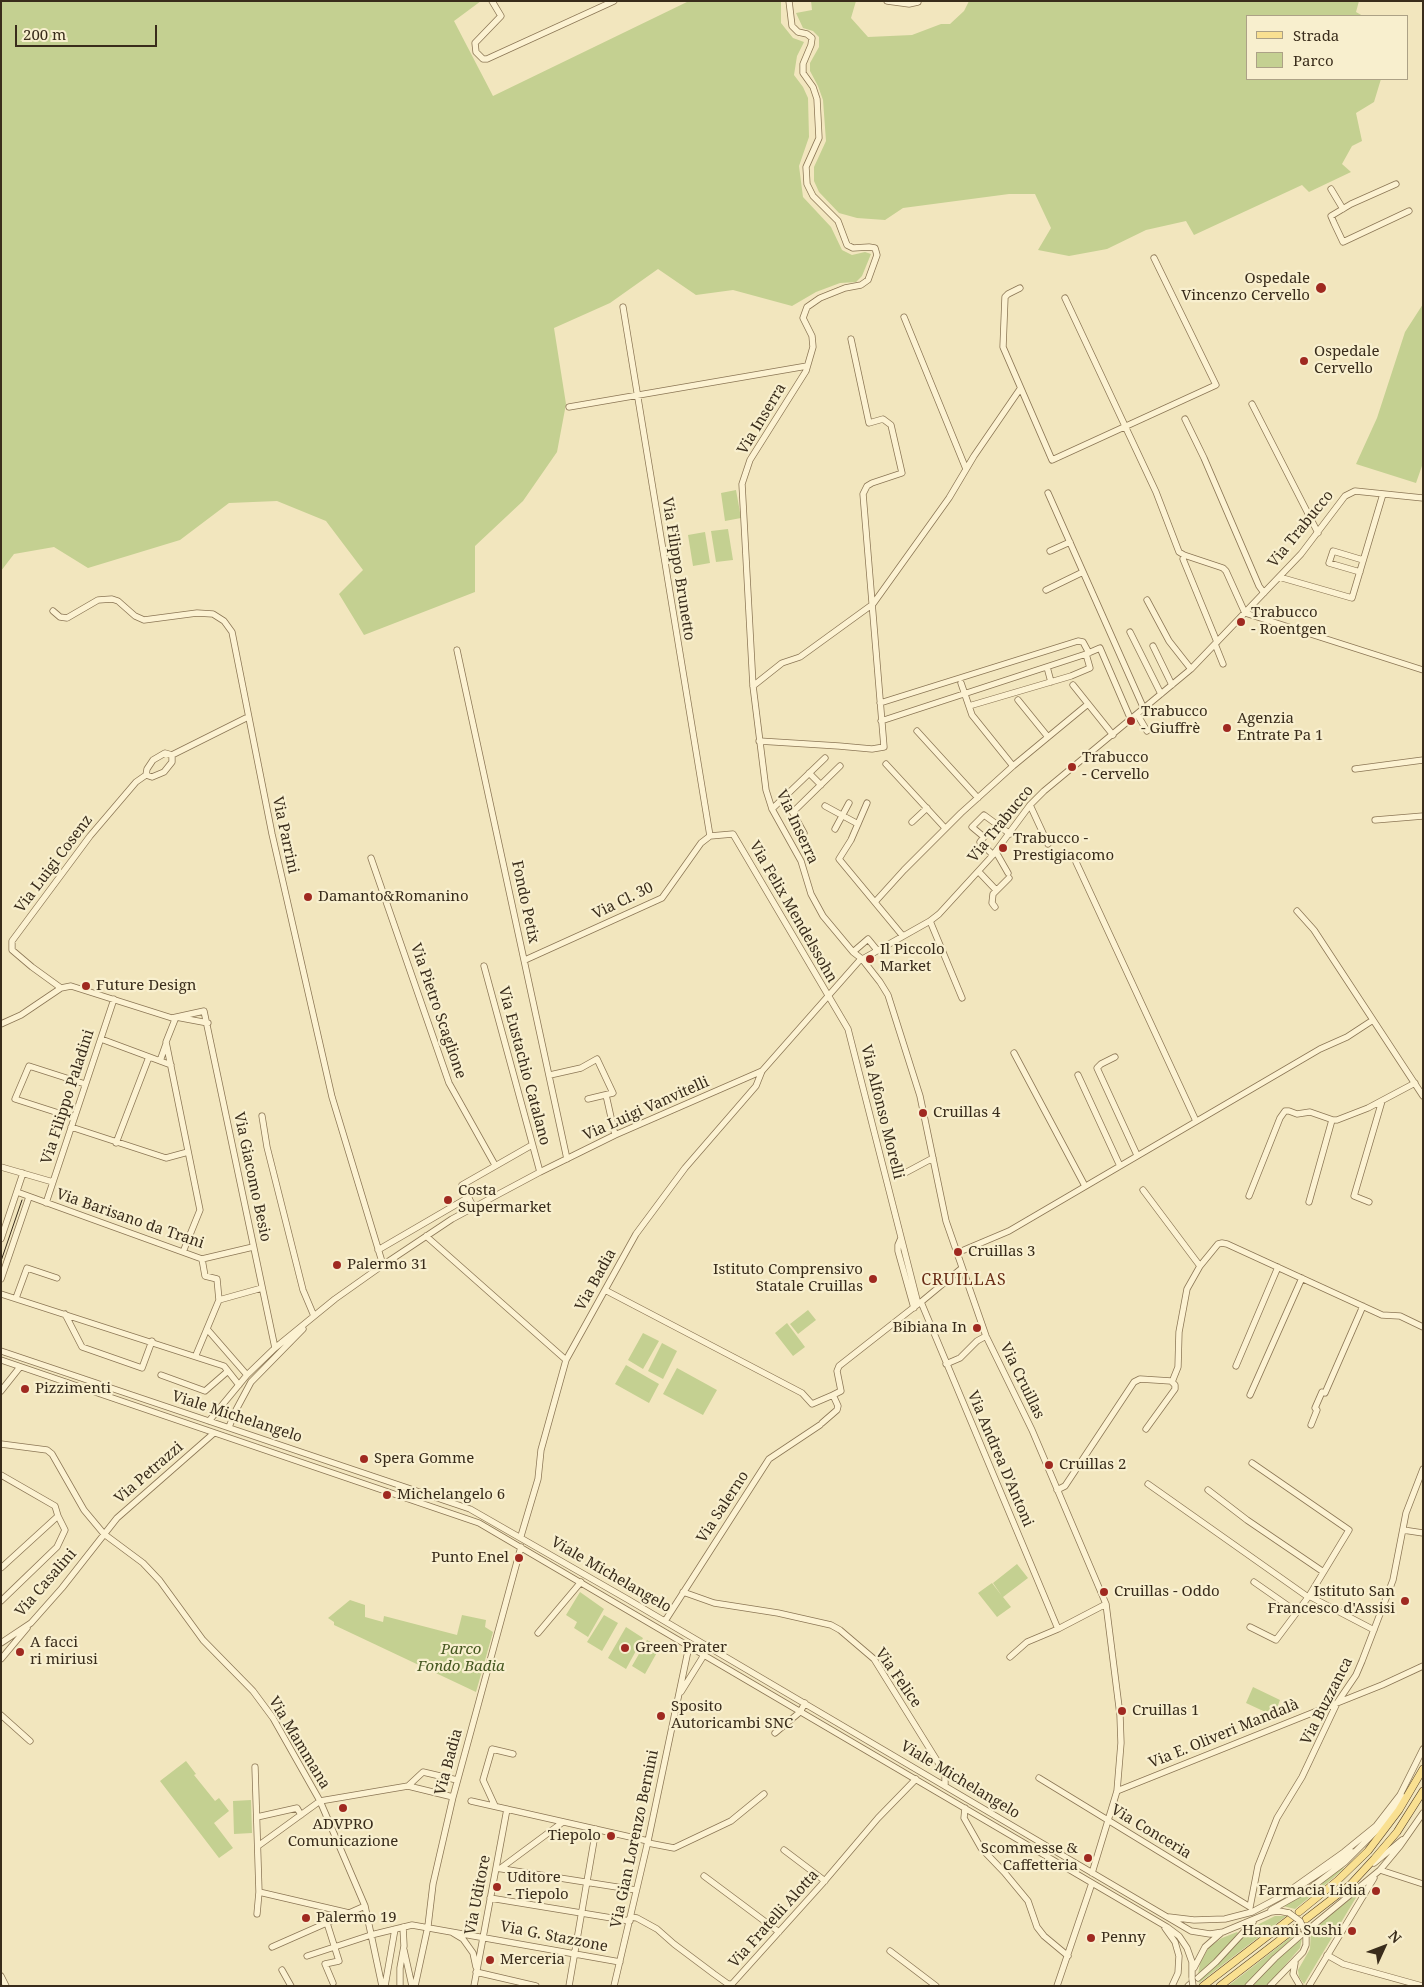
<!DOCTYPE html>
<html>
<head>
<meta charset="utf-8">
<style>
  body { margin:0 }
  #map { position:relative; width:1424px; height:1987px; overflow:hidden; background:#f2e6be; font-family:"Noto Serif",serif }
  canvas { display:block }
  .frame { position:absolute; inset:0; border:2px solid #392c1b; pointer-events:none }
  .legend { position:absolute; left:1246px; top:15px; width:162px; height:65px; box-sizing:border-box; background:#f8efce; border:1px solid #aca186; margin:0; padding:6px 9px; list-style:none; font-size:15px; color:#392c1b }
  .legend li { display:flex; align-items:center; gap:10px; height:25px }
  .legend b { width:25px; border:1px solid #aca186 }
  .north { position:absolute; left:1359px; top:1922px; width:50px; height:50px; -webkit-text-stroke:4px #f8efce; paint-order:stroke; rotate:47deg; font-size:14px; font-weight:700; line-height:20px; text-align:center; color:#392c1b }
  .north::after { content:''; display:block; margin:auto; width:18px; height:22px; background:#392c1b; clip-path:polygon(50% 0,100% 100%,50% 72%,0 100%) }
  .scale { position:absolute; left:15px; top:25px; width:142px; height:22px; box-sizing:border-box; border:2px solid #392c1b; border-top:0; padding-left:6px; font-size:15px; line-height:18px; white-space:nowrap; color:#392c1b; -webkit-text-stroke:4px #f8efce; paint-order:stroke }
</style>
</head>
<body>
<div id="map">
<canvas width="1424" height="1987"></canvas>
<div class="frame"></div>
<ul class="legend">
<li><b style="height:6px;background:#f9e091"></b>Strada</li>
<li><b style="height:14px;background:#c4d091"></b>Parco</li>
</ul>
<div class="north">N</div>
<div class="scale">200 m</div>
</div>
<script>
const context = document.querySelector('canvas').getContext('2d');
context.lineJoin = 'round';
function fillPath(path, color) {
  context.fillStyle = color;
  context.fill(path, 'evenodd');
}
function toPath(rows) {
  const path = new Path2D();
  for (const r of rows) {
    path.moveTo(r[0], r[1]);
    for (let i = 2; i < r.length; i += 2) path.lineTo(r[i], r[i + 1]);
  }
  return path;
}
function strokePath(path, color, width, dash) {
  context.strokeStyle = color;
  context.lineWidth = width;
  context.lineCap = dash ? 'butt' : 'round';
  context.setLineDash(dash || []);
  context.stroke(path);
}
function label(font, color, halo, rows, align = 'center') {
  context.font = font + ' "Noto Serif",serif';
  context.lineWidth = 4.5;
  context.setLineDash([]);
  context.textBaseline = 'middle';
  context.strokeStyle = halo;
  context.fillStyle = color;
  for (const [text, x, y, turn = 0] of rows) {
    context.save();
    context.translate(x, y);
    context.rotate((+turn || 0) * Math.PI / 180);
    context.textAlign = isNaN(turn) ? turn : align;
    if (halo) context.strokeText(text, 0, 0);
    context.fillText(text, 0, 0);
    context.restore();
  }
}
const green = toPath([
  [1,1,481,1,454,21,493,96,689,1,781,1,781,23,793,38,804,42,797,56,794,75,803,87,808,98,809,137,799,166,803,197,831,227,842,250,852,255,865,252,871,254,862,276,856,282,840,283,816,292,792,306,733,290,696,295,658,269,610,303,554,328,566,404,557,452,523,501,475,546,475,592,364,635,339,594,363,570,326,521,277,501,229,503,180,540,88,568,54,547,14,554,1,571],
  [811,1,856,1,851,18,868,37,912,35,941,24,950,24,964,11,969,1,1359,1,1356,12,1363,16,1248,16,1248,79,1381,79,1374,102,1356,113,1362,141,1352,146,1342,164,1351,172,1309,192,1302,185,1194,235,1186,221,1146,230,1107,249,1069,256,1038,250,1051,228,1035,194,1009,194,903,208,885,220,857,218,839,213,819,192,814,181,814,167,826,141,823,100,818,86,810,71,810,63,819,47,819,37,813,31,803,28,796,13,812,10],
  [1423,304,1423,463,1416,483,1356,464,1377,418,1405,332],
  [736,490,741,518,725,521,721,493],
  [728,529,733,560,716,562,711,531],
  [705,532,710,563,693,566,688,535],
  [808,1310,816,1320,798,1334,790,1324],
  [787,1323,805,1347,793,1356,775,1333],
  [643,1333,659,1341,643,1369,628,1360],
  [662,1343,677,1351,663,1379,648,1371],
  [626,1365,659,1384,649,1403,615,1384],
  [677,1368,717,1390,703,1415,663,1394],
  [1017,1564,1028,1578,1003,1597,1011,1607,997,1617,978,1593,992,1583,1002,1596,993,1583],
  [580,1592,604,1609,588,1637,574,1628,577,1622,566,1615],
  [350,1600,365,1605,365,1617,383,1622,384,1616,457,1635,462,1615,486,1620,485,1627,493,1632,476,1692,334,1625,334,1622,328,1618],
  [604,1615,618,1623,602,1651,587,1642],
  [626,1627,643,1638,626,1669,608,1658],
  [647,1640,660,1647,645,1674,632,1666],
  [1253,1687,1280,1700,1274,1716,1246,1703],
  [186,1761,196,1774,194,1775,215,1801,219,1798,229,1811,214,1823,233,1848,219,1858,160,1781],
  [251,1800,252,1833,234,1834,233,1801],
  [1344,1866,1343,1869,1332,1879,1295,1909,1283,1906,1307,1893],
  [1360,1891,1304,1984,1299,1977,1298,1970,1310,1949,1311,1931],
  [1275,1916,1286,1916,1199,1983,1198,1980,1251,1928],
  [1300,1930,1244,1986,1228,1986],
  [1237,1932,1238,1933,1217,1957,1198,1975,1200,1963,1209,1947,1222,1938],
  [1302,1938,1300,1948,1273,1979,1265,1986,1251,1986,1280,1956]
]);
const minor = toPath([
  [492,1,501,16,475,43,476,52,483,59,487,59,614,1],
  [789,1,792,26,798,32,807,34,812,38,811,45,803,64,803,73,813,87,817,99,819,138,806,167,807,184,813,196,838,221,847,245,853,248,869,247,875,248,877,255,868,280,861,285,845,288,820,298,807,307,803,318,812,336,813,347,806,371,750,460,742,484,753,686,766,790,772,809,801,861,811,894,823,916,853,952,862,959,880,982,888,995,920,1096,946,1221,986,1336,1032,1430,1106,1604,1120,1715,1121,1743,1117,1791,1092,1873],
  [887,1,909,4,918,2],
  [1396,184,1351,204,1331,216,1334,223,1343,242,1409,211],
  [1331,189,1343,209],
  [1020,288,1008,294,1005,297,1003,347,1052,460,1216,385,1154,258],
  [1065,298,1156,492,1179,552,1184,555,1223,568,1226,571,1245,613,1423,670],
  [623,307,710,836],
  [904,317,966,469],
  [1252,404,1318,533],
  [569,407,807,366],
  [1185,419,1204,458,1259,586,1264,593],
  [1048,493,1144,709],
  [1050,551,1070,542],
  [1184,555,1183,559,1217,642],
  [1360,572,1329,563,1333,551,1363,560],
  [1279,577,1352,598,1383,494],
  [1046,590,1083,572],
  [1147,600,1169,641,1191,669],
  [53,611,60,617,67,618,98,600,112,599,118,601,135,616,144,620,197,613,213,614,224,621,232,632,272,834,332,1097,383,1265],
  [1130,632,1161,694],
  [1215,644,1223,664],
  [1153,646,1172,685],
  [457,650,567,1159],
  [1047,667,1051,682],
  [961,683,972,715,1013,766],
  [1073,685,1113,735],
  [753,686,782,663,800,657,873,604,949,498,974,456,1020,389],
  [1018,700,1048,737],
  [880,703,1078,641,1083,642,1089,653],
  [969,706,1071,676,1090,668,1086,654],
  [1137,714,1147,731],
  [881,721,1086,654,1100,648,1131,720],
  [917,731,978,798],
  [759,741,839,746,872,749,884,747,863,494,867,486,872,483,902,473,891,425,883,419,869,423,851,339],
  [886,764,945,828],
  [1355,769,1423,760],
  [809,773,821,785],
  [146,775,152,777,164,772,172,762,172,755],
  [784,797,804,833],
  [867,803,851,840,839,859,902,935],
  [1030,805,1048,844],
  [825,806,858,824],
  [772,809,825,758],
  [793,812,840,766],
  [1375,820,1423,816],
  [912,822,927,808],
  [835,829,849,803],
  [710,836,733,834,848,1029,918,1304],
  [996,852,1008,873],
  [993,855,980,842,984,837,972,827,984,815,1010,834],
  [371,858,449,1083,495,1165],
  [1076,862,1196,1121],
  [979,872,996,890],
  [875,902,904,870,961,813,1013,766,1088,704],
  [995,907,992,903,993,894,1009,878],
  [1297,911,1314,930,1423,1096],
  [930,921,962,998],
  [853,952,868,939,877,950],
  [525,960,662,898,701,843,710,836],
  [484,966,540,1172],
  [61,988,32,967,12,950,12,941,90,836,136,782,146,775,147,769,153,760,165,753,172,755,248,717],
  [1,1024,21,1015,61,988,71,986,172,1018,204,1011,275,1348],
  [101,1039,171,1065],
  [1014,1053,1085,1186],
  [1115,1057,1101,1064,1097,1068,1137,1155],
  [160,1061,166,1044],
  [550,1075,581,1068,597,1059,613,1093,588,1099],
  [1078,1075,1120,1166],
  [606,1095,615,1135],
  [262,1116,267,1147,303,1290,314,1316],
  [74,1118,15,1099,29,1066,85,1084],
  [71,1127,166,1158,188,1152],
  [116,1143,149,1057],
  [1,1167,53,1182],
  [905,1173,933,1158],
  [1143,1190,1200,1266],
  [17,1192,202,1259,253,1247],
  [1249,1196,1280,1118,1285,1111,1289,1111,1297,1114,1310,1112,1333,1120,1337,1120,1368,1108,1415,1083],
  [1309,1202,1332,1120],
  [1369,1202,1354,1196,1382,1101],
  [46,1203,114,999],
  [473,1206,462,1185,532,1145],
  [426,1236,566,1360],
  [901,1238,898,1245,898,1251,914,1308],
  [1,1239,23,1173],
  [378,1250,469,1197],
  [964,1250,1009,1231,1320,1049,1347,1037,1373,1020],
  [183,1252,200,1210,166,1042,176,1017,208,1023],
  [202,1259,205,1276,217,1279,219,1300],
  [1,1279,29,1197],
  [605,1290,802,1393,812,1404,833,1395],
  [1,1294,224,1366,239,1385],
  [16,1298,27,1268,57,1278],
  [921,1302,962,1268],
  [918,1304,921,1302,1058,1629],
  [65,1314,82,1347,142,1368,152,1341],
  [207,1329,247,1375],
  [1,1351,470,1509,627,1599,1191,1931,1210,1934,1223,1932,1271,1912,1279,1911,1289,1913],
  [196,1355,219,1300,262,1288],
  [1,1360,479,1523,1167,1927,1179,1936,1187,1948,1192,1962,1192,1977],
  [946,1364,960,1358,977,1341,986,1336],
  [1236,1366,1278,1267],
  [161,1375,205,1391,228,1371],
  [1172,1382,1178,1367,1179,1332,1187,1289,1200,1266,1218,1244,1222,1243,1227,1244,1382,1315,1400,1316,1423,1327],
  [1,1391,20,1367],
  [1250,1395,1302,1278],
  [209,1421,247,1375,275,1348,335,1299,383,1265,452,1219,540,1172,615,1135,762,1071],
  [822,1423,837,1410,838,1406,833,1395,841,1391,837,1371,839,1366,918,1304],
  [1311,1425,1317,1410,1315,1408,1322,1392,1325,1393,1363,1306],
  [229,1427,236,1410,251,1382,303,1329],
  [1,1444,47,1450,52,1454,84,1510,104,1534,143,1563,160,1581,203,1640,253,1691,273,1718,320,1801,365,1906,382,1986],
  [1252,1463,1349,1530,1309,1596],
  [1,1475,55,1506,58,1516,1,1568],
  [1148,1484,1308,1597],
  [1057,1490,1065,1486,1134,1382,1140,1379,1171,1381,1175,1385,1175,1389,1146,1429],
  [1208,1490,1247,1520,1322,1571],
  [1403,1530,1423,1533],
  [521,1536,538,1479,541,1450,566,1360,636,1234,685,1168,756,1086,762,1071,859,961,930,921,939,914,993,855,1030,805,1044,791,1191,669,1301,554,1345,496,1355,491,1423,498],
  [1254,1582,1297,1612],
  [683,1592,714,1603,778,1613,831,1625,840,1630,874,1659,941,1767,945,1774,945,1785],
  [1,1601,57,1547,65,1530,58,1516],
  [665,1621,769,1459,820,1425],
  [1250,1627,1276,1640,1309,1596,1374,1630],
  [538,1633,581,1582],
  [1,1643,31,1623,62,1588,117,1518,214,1433],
  [1010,1657,1027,1642,1058,1629,1106,1604],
  [1,1659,27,1628],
  [681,1692,704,1655],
  [1,1715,30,1741],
  [775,1733,800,1712,805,1703],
  [255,1767,259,1892,257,1914],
  [1039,1778,1250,1907],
  [1117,1791,1382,1685,1423,1666],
  [453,1797,408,1786,423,1772,457,1780],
  [471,1801,648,1841],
  [495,1806,483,1780,492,1749,513,1754],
  [965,1808,964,1818,981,1848,1004,1872,1028,1901,1037,1927,1044,1936,1068,1956],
  [257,1817,297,1808,301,1815],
  [648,1843,674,1848,731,1821,764,1794],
  [258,1846,320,1801,408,1786],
  [784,1850,825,1881],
  [1374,1863,1402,1840],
  [496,1868,636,1890],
  [501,1868,563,1822],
  [1380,1870,1423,1884],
  [704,1876,779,1932],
  [1297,1888,1352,1852],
  [259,1892,349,1913],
  [490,1898,630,1921],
  [1250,1907,1258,1866,1277,1818,1302,1777,1337,1703,1356,1675,1362,1661,1393,1580,1406,1513,1423,1469],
  [1271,1910,1312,1887,1345,1862,1380,1827,1403,1797],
  [631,1917,637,1918,657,1929,674,1944,714,1974,728,1984,732,1984,822,1884,878,1818,916,1779],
  [1169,1917,1194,1920,1225,1919,1252,1912,1282,1896,1344,1852,1376,1826,1400,1795,1423,1749],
  [327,1923,339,1961,325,1964,333,1983],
  [1165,1928,1175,1942,1179,1956,1178,1973,1172,1986],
  [1310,1928,1380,1870,1400,1846,1423,1813],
  [453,1933,463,1939,473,1953,476,1967],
  [272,1947,365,1906],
  [404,1950,412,1986],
  [890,1951,936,1986],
  [1327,1955,1343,1964,1422,1986],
  [307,1956,371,1935,412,1925,620,1962],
  [1295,1963,1293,1974,1300,1986],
  [1194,1968,1205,1947,1221,1933],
  [282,1970,291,1986],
  [476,1972,536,1986],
  [1,1976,6,1986],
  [1198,1978,1216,1962,1253,1922],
  [385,1986,395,1929],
  [400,1986,400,1968,404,1946,403,1927],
  [415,1986,428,1926,433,1884,453,1797,521,1547],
  [474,1986,507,1809],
  [569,1986,596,1829],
  [614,1986,648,1841,689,1646],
  [1057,1986,1092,1883],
  [1188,1986,1189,1985],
  [1248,1986,1275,1958,1301,1935],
  [1270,1986,1303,1952,1306,1945,1306,1934],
  [1309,1986,1374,1878]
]);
const major = toPath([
  [1299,1912,1337,1881,1368,1851,1399,1810,1423,1769],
  [1306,1919,1350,1885,1374,1859,1397,1832,1423,1791],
  [1203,1986,1291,1918],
  [1220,1986,1298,1926]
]);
const tram = toPath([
  [1,1261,22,1200]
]);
const minorBridge = toPath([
  [1289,1913,1300,1921,1306,1934],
  [1192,1979,1193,1986]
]);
const markers = [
  [1321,288,6,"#9f2920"],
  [1304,361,5,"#9f2920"],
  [1241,622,5,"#9f2920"],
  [1131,721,5,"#9f2920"],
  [1227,728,5,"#9f2920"],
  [1072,767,5,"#9f2920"],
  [1003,848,5,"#9f2920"],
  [308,897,5,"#9f2920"],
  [870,959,5,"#9f2920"],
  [86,986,5,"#9f2920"],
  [923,1113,5,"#9f2920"],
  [448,1200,5,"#9f2920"],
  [958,1252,5,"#9f2920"],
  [337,1265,5,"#9f2920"],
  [873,1279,5,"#9f2920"],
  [977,1328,5,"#9f2920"],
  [25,1389,5,"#9f2920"],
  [364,1459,5,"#9f2920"],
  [1049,1465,5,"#9f2920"],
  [387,1495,5,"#9f2920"],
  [519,1558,5,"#9f2920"],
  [1104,1592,5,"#9f2920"],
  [1405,1601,5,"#9f2920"],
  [625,1648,5,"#9f2920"],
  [20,1652,5,"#9f2920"],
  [1122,1711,5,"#9f2920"],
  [661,1716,5,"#9f2920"],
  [343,1808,5,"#9f2920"],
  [611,1836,5,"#9f2920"],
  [1088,1858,5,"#9f2920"],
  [497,1887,5,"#9f2920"],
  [1376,1891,5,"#9f2920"],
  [306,1918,5,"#9f2920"],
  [1352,1931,5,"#9f2920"],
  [1091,1938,5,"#9f2920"],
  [490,1960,5,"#9f2920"]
];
const poiNames = [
  ["Ospedale",1310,279,"right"],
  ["Vincenzo Cervello",1310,296,"right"],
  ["Ospedale",1314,352],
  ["Cervello",1314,369],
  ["Trabucco",1251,613],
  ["- Roentgen",1251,630],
  ["Trabucco",1141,712],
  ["- Giuffrè",1141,729],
  ["Agenzia",1237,719],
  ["Entrate Pa 1",1237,736],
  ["Trabucco",1082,758],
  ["- Cervello",1082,775],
  ["Trabucco -",1013,839],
  ["Prestigiacomo",1013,856],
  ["Damanto&Romanino",318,897],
  ["Il Piccolo",880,950],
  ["Market",880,967],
  ["Future Design",96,986],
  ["Cruillas 4",933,1113],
  ["Costa",458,1191],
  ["Supermarket",458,1208],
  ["Cruillas 3",968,1252],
  ["Palermo 31",347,1265],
  ["Istituto Comprensivo",863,1270,"right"],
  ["Statale Cruillas",863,1287,"right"],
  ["Bibiana In",967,1328,"right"],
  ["Pizzimenti",35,1389],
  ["Spera Gomme",374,1459],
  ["Cruillas 2",1059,1465],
  ["Michelangelo 6",397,1495],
  ["Punto Enel",509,1558,"right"],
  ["Cruillas - Oddo",1114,1592],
  ["Istituto San",1395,1592,"right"],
  ["Francesco d'Assisi",1395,1609,"right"],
  ["A facci",30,1643],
  ["ri miriusi",30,1660],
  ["Green Prater",635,1648],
  ["Sposito",671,1707],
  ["Autoricambi SNC",671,1724],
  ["Cruillas 1",1132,1711],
  ["ADVPRO",343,1825,"center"],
  ["Comunicazione",343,1842,"center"],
  ["Tiepolo",601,1836,"right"],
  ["Scommesse &",1078,1849,"right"],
  ["Caffetteria",1078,1866,"right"],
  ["Uditore",507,1878],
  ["- Tiepolo",507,1895],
  ["Farmacia Lidia",1366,1891,"right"],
  ["Palermo 19",316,1918],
  ["Hanami Sushi",1342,1931,"right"],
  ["Penny",1101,1938],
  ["Merceria",500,1960]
];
const streetNames = [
  ["Via Inserra",762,419,-59],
  ["Via Trabucco",1301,529,-51],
  ["Via Filippo Brunetto",678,569,81],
  ["Via Trabucco",1001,824,-51],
  ["Via Inserra",797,827,65],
  ["Via Parrini",285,835,78],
  ["Via Luigi Cosenz",54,864,-53],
  ["Via Cl. 30",623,901,-26],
  ["Fondo Petix",525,902,78],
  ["Via Felix Mendelssohn",793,912,60],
  ["Via Pietro Scaglione",438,1011,71],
  ["Via Eustachio Catalano",524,1066,75],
  ["Via Filippo Paladini",68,1097,-72],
  ["Via Luigi Vanvitelli",646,1109,-24],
  ["Via Alfonso Morelli",882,1112,76],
  ["Via Giacomo Besio",252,1177,78],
  ["Via Barisano da Trani",130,1219,19],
  ["Via Badia",596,1280,-61],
  ["Via Cruillas",1022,1381,64],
  ["Viale Michelangelo",237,1417,18],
  ["Via Andrea D'Antoni",1000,1459,67],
  ["Via Petrazzi",149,1473,-41],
  ["Via Salerno",723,1507,-57],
  ["Viale Michelangelo",611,1575,30],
  ["Via Casalini",46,1583,-49],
  ["Via Felice",898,1678,55],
  ["Via Buzzanca",1327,1701,-63],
  ["Via E. Oliveri Mandalà",1224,1734,-22],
  ["Via Mammana",299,1743,59],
  ["Via Badia",449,1762,-75],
  ["Viale Michelangelo",960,1780,31],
  ["Via Conceria",1151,1832,31],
  ["Via Gian Lorenzo Bernini",635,1839,-78],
  ["Via Uditore",478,1895,-79],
  ["Via Fratelli Alotta",774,1919,-48],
  ["Via G. Stazzone",554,1937,11]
];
const parkNames = [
  ["Parco",461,1650],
  ["Fondo Badia",461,1667]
];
const neighbourhoodNames = [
  ["CRUILLAS",964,1280]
];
fillPath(green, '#c4d091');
strokePath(minor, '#8b7655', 7);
strokePath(major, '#58432a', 8);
strokePath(minor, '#fcf2d2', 5.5);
strokePath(major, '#f9e091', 7);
strokePath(tram, '#392c1b', 1);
strokePath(minorBridge, '#8b7655', 7, []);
strokePath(minorBridge, '#fcf2d2', 5.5);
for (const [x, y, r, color] of markers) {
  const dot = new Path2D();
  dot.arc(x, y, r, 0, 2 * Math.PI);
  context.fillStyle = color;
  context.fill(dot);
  strokePath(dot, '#f8efce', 2);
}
label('15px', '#392c1b', '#f8efce', poiNames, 'left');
label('15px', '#392c1b', '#f8efce', streetNames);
label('italic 15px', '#455720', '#f8efce', parkNames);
context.letterSpacing = '1px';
label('16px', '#6a2e17', '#f8efce', neighbourhoodNames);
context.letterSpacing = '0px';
</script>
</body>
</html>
